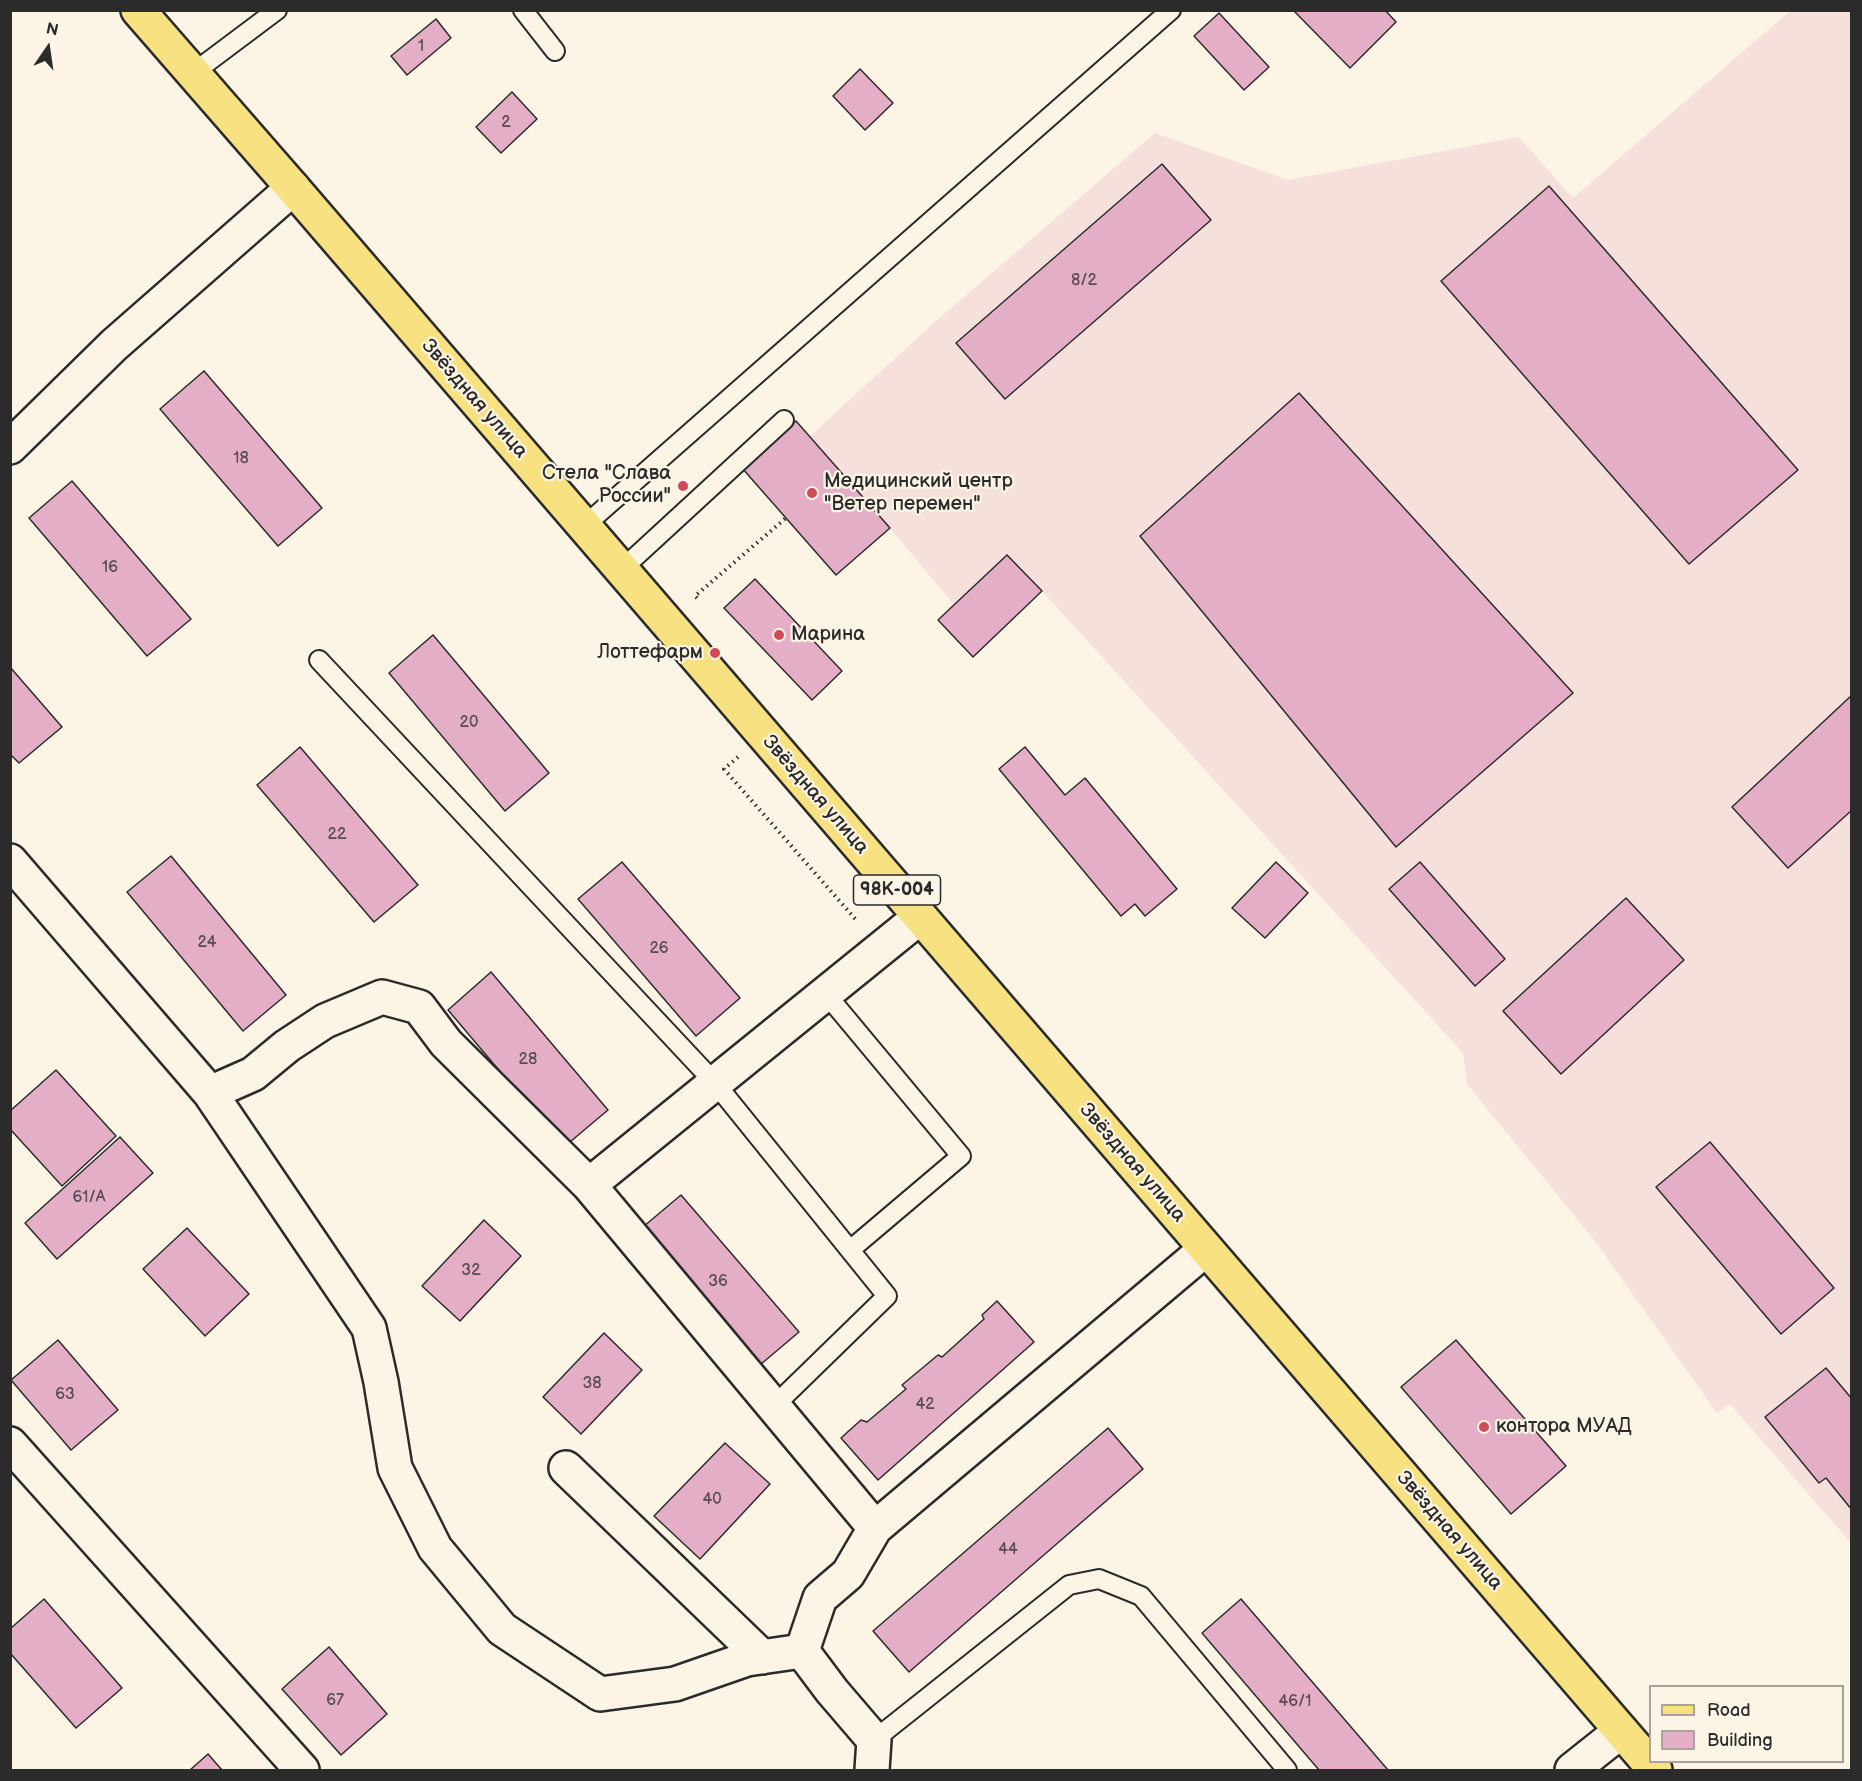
<!DOCTYPE html>
<html>
<head>
<meta charset="utf-8">
<style>
  body { margin:0 }
  #map { position:relative; width:1862px; height:1781px; overflow:hidden; background:#fcf5e5; font-family:"Balsamiq Sans",sans-serif }
  canvas { display:block }
  .frame { position:absolute; inset:0; border:12px solid #2b2b2b; pointer-events:none }
  .legend { position:absolute; left:1649px; top:1685px; width:195px; height:78px; box-sizing:border-box; background:#fcf5e5; border:2px solid #a8a49b; margin:0; padding:8px 10px; list-style:none; font-size:18px; color:#2b2b2b }
  .legend li { display:flex; align-items:center; gap:12px; height:30px }
  .legend b { width:30px; border:2px solid #a8a49b }
  .north { position:absolute; left:18px; top:18px; width:60px; height:60px; -webkit-text-stroke:4px #fcf5e5; paint-order:stroke; rotate:13deg; font-size:16px; font-weight:700; line-height:24px; text-align:center; color:#2b2b2b }
  .north::after { content:''; display:block; margin:auto; width:21px; height:27px; background:#2b2b2b; clip-path:polygon(50% 0,100% 100%,50% 72%,0 100%) }
</style>
</head>
<body>
<div id="map">
<canvas width="1862" height="1781"></canvas>
<div class="frame"></div>
<ul class="legend">
<li><b style="height:8px;background:#f8e181"></b>Road</li>
<li><b style="height:16px;background:#e4aec7"></b>Building</li>
</ul>
<div class="north">N</div>
</div>
<script>
const context = document.querySelector('canvas').getContext('2d');
context.lineJoin = 'round';
function fillPath(path, color) {
  context.fillStyle = color;
  context.fill(path, 'evenodd');
}
function toPath(rows) {
  const path = new Path2D();
  for (const r of rows) {
    path.moveTo(r[0], r[1]);
    for (let i = 2; i < r.length; i += 2) path.lineTo(r[i], r[i + 1]);
  }
  return path;
}
function strokePath(path, color, width, dash) {
  context.strokeStyle = color;
  context.lineWidth = width;
  context.lineCap = dash ? 'butt' : 'round';
  context.setLineDash(dash || []);
  context.stroke(path);
}
function label(font, color, halo, rows, align = 'center') {
  context.font = font + ' "Balsamiq Sans",sans-serif';
  context.lineWidth = 4.5;
  context.setLineDash([]);
  context.textBaseline = 'middle';
  context.strokeStyle = halo;
  context.fillStyle = color;
  for (const [text, x, y, turn = 0] of rows) {
    context.save();
    context.translate(x, y);
    context.rotate((+turn || 0) * Math.PI / 180);
    context.textAlign = isNaN(turn) ? turn : align;
    if (halo) context.strokeText(text, 0, 0);
    context.fillText(text, 0, 0);
    context.restore();
  }
}
const built = toPath([
  [1790,11,1851,11,1851,1543,1730,1404,1717,1413,1595,1241,1467,1084,1463,1053,1042,591,1007,555,954,605,890,528,810,436,936,321,1155,133,1288,180,1519,137,1573,198]
]);
const building = toPath([
  [1293,10,1385,10,1396,22,1350,68,1293,10],
  [1219,13,1269,67,1244,90,1194,36,1219,13],
  [436,19,451,38,407,75,391,56,436,19],
  [860,69,893,103,865,130,833,96,860,69],
  [512,92,537,119,501,153,476,127,512,92],
  [1162,164,1211,220,1005,399,956,343,1162,164],
  [1549,186,1798,470,1689,564,1441,281,1549,186],
  [204,371,322,508,278,546,160,409,204,371],
  [1299,393,1573,693,1396,847,1140,536,1299,393],
  [796,421,890,528,836,575,742,468,796,421],
  [72,481,191,619,147,656,29,518,72,481],
  [1007,555,1042,591,973,657,938,620,1007,555],
  [755,579,842,671,812,700,724,608,755,579],
  [433,635,549,773,505,811,389,673,433,635],
  [10,667,62,727,19,763,10,754,10,667],
  [1852,695,1852,810,1788,868,1732,807,1852,695],
  [300,747,418,885,374,922,257,785,300,747],
  [1025,747,1065,795,1085,778,1177,889,1145,916,1135,904,1121,916,999,769,1025,747],
  [171,856,286,995,243,1031,127,892,171,856],
  [622,862,740,998,696,1036,578,899,622,862],
  [1276,862,1308,893,1265,938,1232,908,1276,862],
  [1420,862,1505,959,1475,986,1389,889,1420,862],
  [1626,898,1684,960,1561,1074,1503,1011,1626,898],
  [491,972,608,1110,564,1147,448,1010,491,972],
  [56,1070,116,1136,62,1186,10,1129,10,1111,56,1070],
  [120,1137,153,1173,57,1259,25,1223,120,1137],
  [1710,1142,1834,1288,1781,1334,1656,1187,1710,1142],
  [681,1195,799,1332,754,1370,637,1232,681,1195],
  [484,1220,521,1256,460,1321,422,1286,484,1220],
  [187,1228,249,1294,205,1336,143,1269,187,1228],
  [997,1301,1034,1342,878,1480,841,1438,861,1420,867,1422,906,1389,902,1385,938,1355,942,1357,984,1319,982,1315,997,1301],
  [604,1333,642,1370,581,1434,543,1397,604,1333],
  [58,1340,118,1410,71,1450,11,1380,58,1340],
  [1456,1340,1566,1466,1511,1514,1401,1387,1456,1340],
  [1826,1368,1852,1399,1852,1510,1826,1478,1819,1483,1765,1417,1826,1368],
  [1108,1428,1143,1469,909,1672,873,1631,1108,1428],
  [725,1443,770,1484,700,1559,654,1516,725,1443],
  [44,1599,122,1688,76,1728,10,1653,10,1629,44,1599],
  [1241,1599,1388,1770,1319,1770,1202,1633,1241,1599],
  [329,1647,387,1714,341,1755,282,1689,329,1647],
  [208,1754,222,1770,190,1770,208,1754]
]);
const path = toPath([
  [697,598,695,596,786,518],
  [738,757,724,769,857,921]
]);
const lane = toPath([
  [523,10,555,51],
  [193,73,277,10],
  [584,526,1171,10],
  [621,570,784,420],
  [319,660,715,1083,887,1296,774,1406],
  [826,994,961,1156,850,1250],
  [874,1740,1069,1585,1099,1579,1141,1596,1287,1770]
]);
const street = toPath([
  [10,447,114,345,293,188],
  [10,861,210,1093,253,1074,287,1046,325,1021,382,997,419,1007,446,1043,589,1185,920,917],
  [210,1093,369,1328,381,1382,395,1468,435,1548,502,1629,600,1694,675,1684,747,1659,802,1651],
  [589,1185,875,1528,1206,1249],
  [10,1444,302,1770],
  [566,1468,762,1657],
  [872,1770,874,1740,832,1691,802,1651,820,1598,848,1574,875,1528],
  [1572,1770,1621,1731]
]);
const primary = toPath([
  [138,10,293,188,1655,1770]
]);
const markers = [
  [683,486,6,"#d1495b"],
  [812,493,6,"#d1495b"],
  [779,635,6,"#d1495b"],
  [715,653,6,"#d1495b"],
  [1484,1427,6,"#d1495b"]
];
const numberNames = [
  ["1",421,47],
  ["2",506,123],
  ["8/2",1084,281],
  ["18",241,459],
  ["16",110,568],
  ["20",469,723],
  ["22",337,835],
  ["24",207,943],
  ["26",659,949],
  ["28",528,1060],
  ["61/А",89,1198],
  ["32",471,1271],
  ["36",718,1282],
  ["38",592,1384],
  ["63",65,1395],
  ["42",925,1405],
  ["40",712,1500],
  ["44",1008,1550],
  ["67",335,1701],
  ["46/1",1295,1702]
];
const shields = [
  [897,890,87]
];
const shieldNames = [
  ["98К-004",897,890]
];
const streetNames = [
  ["Звёздная улица",474,399,49],
  ["Звёздная улица",815,795,49],
  ["Звёздная улица",1132,1163,49],
  ["Звёздная улица",1449,1531,49]
];
const poiNames = [
  ["Стела \"Слава",671,474,"right"],
  ["России\"",671,497,"right"],
  ["Медицинский центр",824,482],
  ["\"Ветер перемен\"",824,505],
  ["Марина",791,635],
  ["Лоттефарм",703,653,"right"],
  ["контора МУАД",1496,1427]
];
fillPath(built, '#f5e0dc');
fillPath(building, '#e4aec7');
strokePath(building, '#2b2b2b', 1.5);
strokePath(lane, '#2b2b2b', 22);
strokePath(street, '#2b2b2b', 38);
strokePath(primary, '#2b2b2b', 38);
strokePath(path, '#2b2b2b', 4, [1.5, 4.5]);
strokePath(lane, '#fcf5e5', 18);
strokePath(street, '#fcf5e5', 33);
strokePath(primary, '#f8e181', 33);
for (const [x, y, r, color] of markers) {
  const dot = new Path2D();
  dot.arc(x, y, r, 0, 2 * Math.PI);
  context.fillStyle = color;
  context.fill(dot);
  strokePath(dot, '#fcf5e5', 2);
}
label('16px', '#594c52', null, numberNames);
for (const [x, y, w] of shields) {
  const box = new Path2D();
  box.roundRect(x - w / 2, y - 15, w, 30, 4.5);
  context.fillStyle = '#fcf5e5';
  context.fill(box);
  strokePath(box, '#2b2b2b', 1.5);
}
label('bold 18px', '#2b2b2b', null, shieldNames);
label('20px', '#2b2b2b', '#fcf5e5', streetNames);
label('20px', '#2b2b2b', '#fcf5e5', poiNames, 'left');
</script>
</body>
</html>
